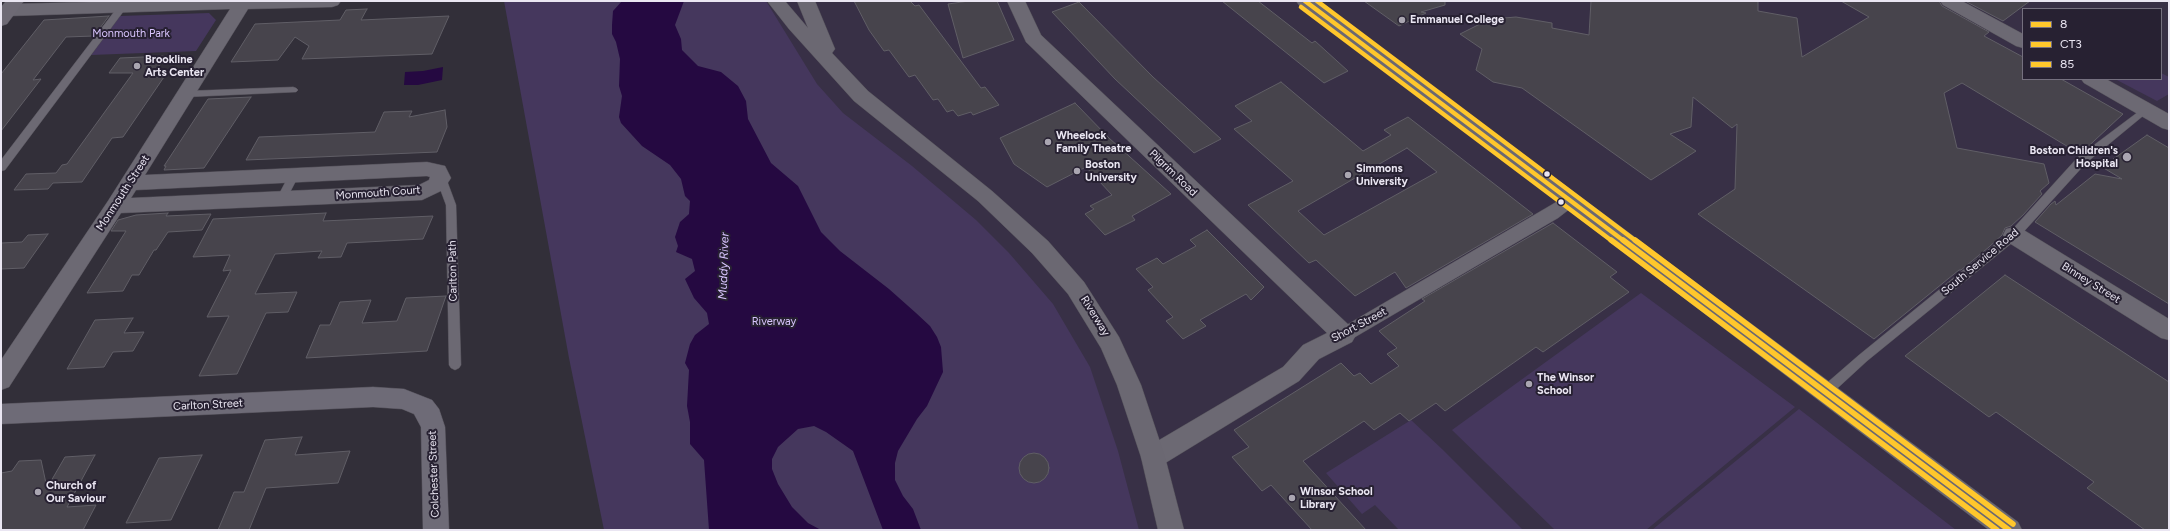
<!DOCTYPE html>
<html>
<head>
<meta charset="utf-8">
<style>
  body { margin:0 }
  #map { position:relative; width:2170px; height:531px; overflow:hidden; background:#322f39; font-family:Figtree,sans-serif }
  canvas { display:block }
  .frame { position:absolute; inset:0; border:2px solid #eae6f2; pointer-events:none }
  .legend { position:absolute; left:2022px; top:8px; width:140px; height:72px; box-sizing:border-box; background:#272132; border:1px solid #75707f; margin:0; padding:5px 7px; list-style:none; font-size:12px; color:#eae6f2 }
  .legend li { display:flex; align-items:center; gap:8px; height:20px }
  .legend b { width:20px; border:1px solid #75707f }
</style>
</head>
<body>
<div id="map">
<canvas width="2170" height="531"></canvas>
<div class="frame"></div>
<ul class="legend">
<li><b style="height:5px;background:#ffc72c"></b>8</li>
<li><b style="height:5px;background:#ffc72c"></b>CT3</li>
<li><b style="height:5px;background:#ffc72c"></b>85</li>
</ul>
</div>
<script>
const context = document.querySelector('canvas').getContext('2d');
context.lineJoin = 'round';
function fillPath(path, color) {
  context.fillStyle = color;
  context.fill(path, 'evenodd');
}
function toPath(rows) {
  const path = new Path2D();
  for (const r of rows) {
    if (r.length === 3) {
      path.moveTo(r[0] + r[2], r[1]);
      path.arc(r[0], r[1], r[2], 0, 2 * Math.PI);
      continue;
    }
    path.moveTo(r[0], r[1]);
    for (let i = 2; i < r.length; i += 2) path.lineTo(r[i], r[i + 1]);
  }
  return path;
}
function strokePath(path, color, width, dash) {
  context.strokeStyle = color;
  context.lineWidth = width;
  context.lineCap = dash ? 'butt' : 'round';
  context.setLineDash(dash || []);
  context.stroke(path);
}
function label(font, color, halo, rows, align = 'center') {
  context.font = font + ' Figtree,sans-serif';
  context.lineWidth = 4;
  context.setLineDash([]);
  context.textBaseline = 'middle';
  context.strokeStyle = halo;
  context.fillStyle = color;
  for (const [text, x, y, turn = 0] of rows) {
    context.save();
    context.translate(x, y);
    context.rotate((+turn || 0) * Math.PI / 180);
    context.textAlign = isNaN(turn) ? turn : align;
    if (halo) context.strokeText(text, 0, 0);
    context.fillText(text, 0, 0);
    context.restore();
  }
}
const built = toPath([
  [650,1,2169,1,2169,530,770,530],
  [2023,9,2161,9,2161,79,2023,79]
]);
const green = toPath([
  [504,1,766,1,817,84,843,113,912,166,976,220,1009,253,1053,304,1090,367,1118,451,1139,530,604,530,569,358],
  [209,13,216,20,196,51,91,55,120,16],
  [2161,73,2169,77,2169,94,2157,101,2115,79,2161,79],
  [1641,293,1795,407,1646,530,1555,530,1452,430],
  [1799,409,1956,530,1652,530],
  [1411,420,1442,449,1523,530,1399,530,1375,505,1362,514,1326,473]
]);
const water = toPath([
  [622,1,684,1,675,25,681,39,682,50,698,66,721,72,738,86,746,101,748,119,771,163,798,186,821,232,840,251,889,289,916,313,930,326,937,337,941,347,943,372,927,406,917,419,898,451,895,463,895,480,903,496,913,509,921,530,883,530,853,451,826,432,814,426,798,429,778,447,772,459,772,469,778,484,792,507,808,523,821,530,709,530,704,460,690,444,690,422,687,406,689,370,685,363,690,344,695,335,709,324,707,313,694,298,685,279,695,271,692,259,676,252,678,246,675,237,680,222,689,214,690,201,685,196,681,179,670,165,642,146,621,123,619,117,622,96,619,86,620,59,616,42,612,34,612,25,613,11],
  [443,67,442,80,418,85,404,85,405,72,423,71]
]);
const building = toPath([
  [854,1,910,1,915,6,919,5,981,88,985,87,999,105,973,115,971,112,958,116,953,110,947,112,938,99,933,100,915,75,909,77,889,50,884,51,869,30,854,1],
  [969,1,997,1,1014,40,963,58,948,4,969,1],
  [1222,1,1258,1,1312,43,1315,41,1348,71,1324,83,1222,1],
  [1364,1,1445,1,1445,5,1421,12,1426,13,1399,26,1364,1],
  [1591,1,1758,1,1758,11,1797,18,1802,57,1869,17,1841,1,1939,1,1942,6,1989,32,1984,36,2023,57,2023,79,2061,79,2123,114,2080,154,1962,83,1944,93,1957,148,2044,164,2049,183,2040,191,2042,194,2023,215,2011,226,2005,228,2002,235,1989,247,1961,270,1959,270,1874,339,1698,214,1735,189,1737,124,1732,128,1693,97,1691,127,1670,134,1696,151,1651,180,1522,88,1493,82,1476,70,1482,49,1460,34,1482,23,1489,24,1504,18,1516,17,1552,23,1552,28,1589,35,1591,1],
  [1965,1,2030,1,2003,21,1965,1],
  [1079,2,1153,77,1221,139,1194,153,1115,79,1052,12,1079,2],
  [367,9,361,20,449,16,432,54,302,59,309,46,295,37,278,60,231,62,255,24,340,20,346,10,367,9],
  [109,16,94,36,66,37,33,80,41,79,1,131,1,74,44,20,109,16],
  [166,56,151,77,164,77,123,137,112,138,82,182,53,183,48,189,14,190,26,174,56,173,62,165,67,164,133,73,109,73,120,58,166,56],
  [1281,82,1363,151,1391,135,1384,130,1408,117,1533,214,1406,288,1395,272,1355,296,1316,260,1309,263,1248,205,1293,181,1234,129,1252,121,1235,106,1281,82],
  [1407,148,1437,172,1324,235,1298,211,1407,148],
  [251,97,204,168,164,170,166,166,164,166,208,99,251,97],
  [1075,103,1109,138,1171,194,1132,216,1135,220,1105,235,1085,214,1094,209,1090,206,1112,195,1086,167,1047,187,1014,164,1000,138,1075,103],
  [445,110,447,127,437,152,246,160,259,137,375,132,384,112,412,111,409,117,445,110],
  [2147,135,2169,148,2169,304,2035,222,2051,204,2055,201,2056,205,2095,174,2122,179,2102,167,2147,135],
  [168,213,166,216,211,214,202,230,168,232,156,250,154,250,139,275,132,275,123,291,87,293,126,231,111,231,118,220,136,215,168,213],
  [326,213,323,221,433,216,423,239,347,243,341,257,318,258,322,251,275,254,255,294,297,292,288,312,266,313,237,374,199,376,229,316,207,317,231,270,223,271,230,255,193,257,213,219,326,213],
  [1553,223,1617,272,1610,277,1629,292,1543,352,1536,347,1445,411,1436,403,1409,421,1400,413,1374,430,1364,421,1303,461,1366,530,1312,530,1271,485,1262,491,1232,457,1249,447,1234,430,1341,363,1354,376,1360,373,1371,384,1399,366,1387,354,1397,348,1379,331,1425,301,1422,299,1553,223],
  [1207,230,1264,287,1251,300,1246,294,1200,320,1206,326,1183,339,1166,321,1173,317,1148,290,1153,287,1136,269,1157,258,1163,264,1196,246,1190,240,1207,230],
  [48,234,24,268,1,269,1,243,22,242,28,235,48,234],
  [2005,275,2169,382,2169,530,2145,530,2087,488,2094,482,1996,412,1989,417,1905,356,2005,275],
  [446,296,427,351,306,358,320,325,330,325,340,302,371,300,362,323,397,321,406,298,446,296],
  [133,318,124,333,144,332,133,351,113,352,104,367,67,369,95,320,133,318],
  [302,437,295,455,350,451,338,483,266,488,249,530,218,530,234,492,244,492,265,440,302,437],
  [1034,468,15],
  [95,455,67,507,96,505,83,530,1,530,1,473,12,471,19,461,41,460,47,488,65,457,95,455],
  [202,455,171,520,126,523,159,458,202,455]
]);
const service = toPath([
  [123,3,127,6,126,8,5,170,1,171,1,160,120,4,123,3],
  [293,87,296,88,298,90,296,92,186,97,181,94,186,91,293,87],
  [2146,106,2151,109,2149,111,2086,163,2018,238,1867,361,1829,396,1825,397,1821,396,1819,392,1821,388,1859,355,2010,232,2078,157,2146,106],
  [294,171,299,175,287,198,282,202,278,201,277,198,289,175,294,171],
  [441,174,446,178,456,205,461,365,459,368,455,370,451,368,449,365,446,205,436,178,441,174]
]);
const pedestrian = toPath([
  [1570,194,1576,196,1578,200,1576,204,1558,218,1350,340,1344,342,1338,340,1335,335,1338,330,1570,194]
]);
const minor = toPath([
  [130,1,341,1,338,5,332,7,248,9,145,175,427,162,445,166,451,178,443,190,422,200,121,213,9,387,1,390,1,360,108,201,230,9,9,16,3,14,1,8,9,4,130,1],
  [427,176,430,177,429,180,419,185,131,198,136,190,427,176],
  [1007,1,1025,1,1041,35,1352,328,1356,335,1352,342,1319,359,1299,381,1162,465,1153,468,1144,465,1141,457,1144,449,1283,367,1303,345,1327,333,1026,42,1007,1],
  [1940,1,1962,1,2023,34,2023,48,2016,46,1943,5,1940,1],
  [2081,79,2106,79,2169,114,2169,130,2162,128,2084,83,2081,79],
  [2014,227,2022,229,2169,319,2169,340,2161,338,2006,241,2003,235,2006,229,2014,227]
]);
const secondary = toPath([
  [373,387,404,389,432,400,439,409,445,427,449,530,423,530,421,427,414,414,402,409,373,407,1,424,1,404,373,387]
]);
const primary = toPath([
  [6,1,24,1,7,24,1,26,1,7,6,1]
]);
const trunk = toPath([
  [767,1,785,1,808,28,797,1,815,1,835,49,832,53,868,91,992,191,1048,241,1084,282,1119,337,1141,385,1165,457,1184,530,1158,530,1141,457,1117,385,1101,348,1068,294,1032,253,978,201,854,101,789,29,767,1],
  [1296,1,1317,1,2018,522,2022,530,1989,530,1299,5,1296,1]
]);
const bus1Far1 = toPath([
  [1305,1,1624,241]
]);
const bus1 = toPath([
  [1623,240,2009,530]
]);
const bus2Far1 = toPath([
  [1301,7,1612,241]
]);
const bus2 = toPath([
  [1611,240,1997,530]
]);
const bus3Far1 = toPath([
  [1317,1,1636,241]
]);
const bus3 = toPath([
  [1635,240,2013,524]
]);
const markers = [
  [1402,20,4,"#aaa6b1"],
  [137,66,4,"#aaa6b1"],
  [1048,142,4,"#aaa6b1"],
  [2127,157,5,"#aaa6b1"],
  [1077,171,4,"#aaa6b1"],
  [1547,174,3.5,"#eae6f2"],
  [1348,175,4,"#aaa6b1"],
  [1561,202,3.5,"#eae6f2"],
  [1529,384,4,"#aaa6b1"],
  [38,492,4,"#aaa6b1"],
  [1292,498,4,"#aaa6b1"]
];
const poiNames = [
  ["Emmanuel College",1410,20],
  ["Brookline",145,60],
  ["Arts Center",145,73],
  ["Wheelock",1056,136],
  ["Family Theatre",1056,149],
  ["Boston Children's",2118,151,"right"],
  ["Hospital",2118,164,"right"],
  ["Boston",1085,165],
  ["University",1085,178],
  ["Simmons",1356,169],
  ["University",1356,182],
  ["The Winsor",1537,378],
  ["School",1537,391],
  ["Church of",46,486],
  ["Our Saviour",46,499],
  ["Winsor School",1300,492],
  ["Library",1300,505]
];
const parkNames = [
  ["Monmouth Park",131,34],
  ["Riverway",774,322]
];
const streetNames = [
  ["Pilgrim Road",1173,173,44],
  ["Monmouth Street",123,193,-57],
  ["Monmouth Court",378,193,-4],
  ["South Service Road",1980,262,-40],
  ["Carlton Path",453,271,-91],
  ["Binney Street",2091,283,32],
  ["Riverway",1095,316,58],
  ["Short Street",1359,325,-28],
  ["Carlton Street",208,405,-3],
  ["Colchester Street",434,474,-92]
];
const waterNames = [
  ["Muddy River",724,266,-88]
];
fillPath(built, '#383046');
fillPath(green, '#45375d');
fillPath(water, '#250941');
fillPath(building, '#47444c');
strokePath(building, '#605e66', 1);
strokePath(service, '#504d56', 1);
strokePath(pedestrian, '#504d56', 1);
strokePath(minor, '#504d56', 1);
strokePath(secondary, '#504d56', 1);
strokePath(primary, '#504d56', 1);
strokePath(trunk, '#504d56', 1);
fillPath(service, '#6c6973');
fillPath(pedestrian, '#6c6973');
fillPath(minor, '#6c6973');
fillPath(secondary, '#6e6b77');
fillPath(primary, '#6e6a75');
fillPath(trunk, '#6b6872');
strokePath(bus1Far1, '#ffc72c', 4.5);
strokePath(bus1, '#ffc72c', 5.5);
strokePath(bus2Far1, '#ffc72c', 4.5);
strokePath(bus2, '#ffc72c', 5.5);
strokePath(bus3Far1, '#ffc72c', 4.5);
strokePath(bus3, '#ffc72c', 5.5);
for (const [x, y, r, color] of markers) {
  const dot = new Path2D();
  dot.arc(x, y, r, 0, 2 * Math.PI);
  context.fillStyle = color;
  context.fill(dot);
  strokePath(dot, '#272132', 1.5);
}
label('bold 11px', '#eae6f2', '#272132', poiNames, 'left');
label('11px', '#d9c5fe', '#272132', parkNames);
label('11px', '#eae6f2', '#272132', streetNames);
label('italic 12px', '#d7c3fc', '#272132', waterNames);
</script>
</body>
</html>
